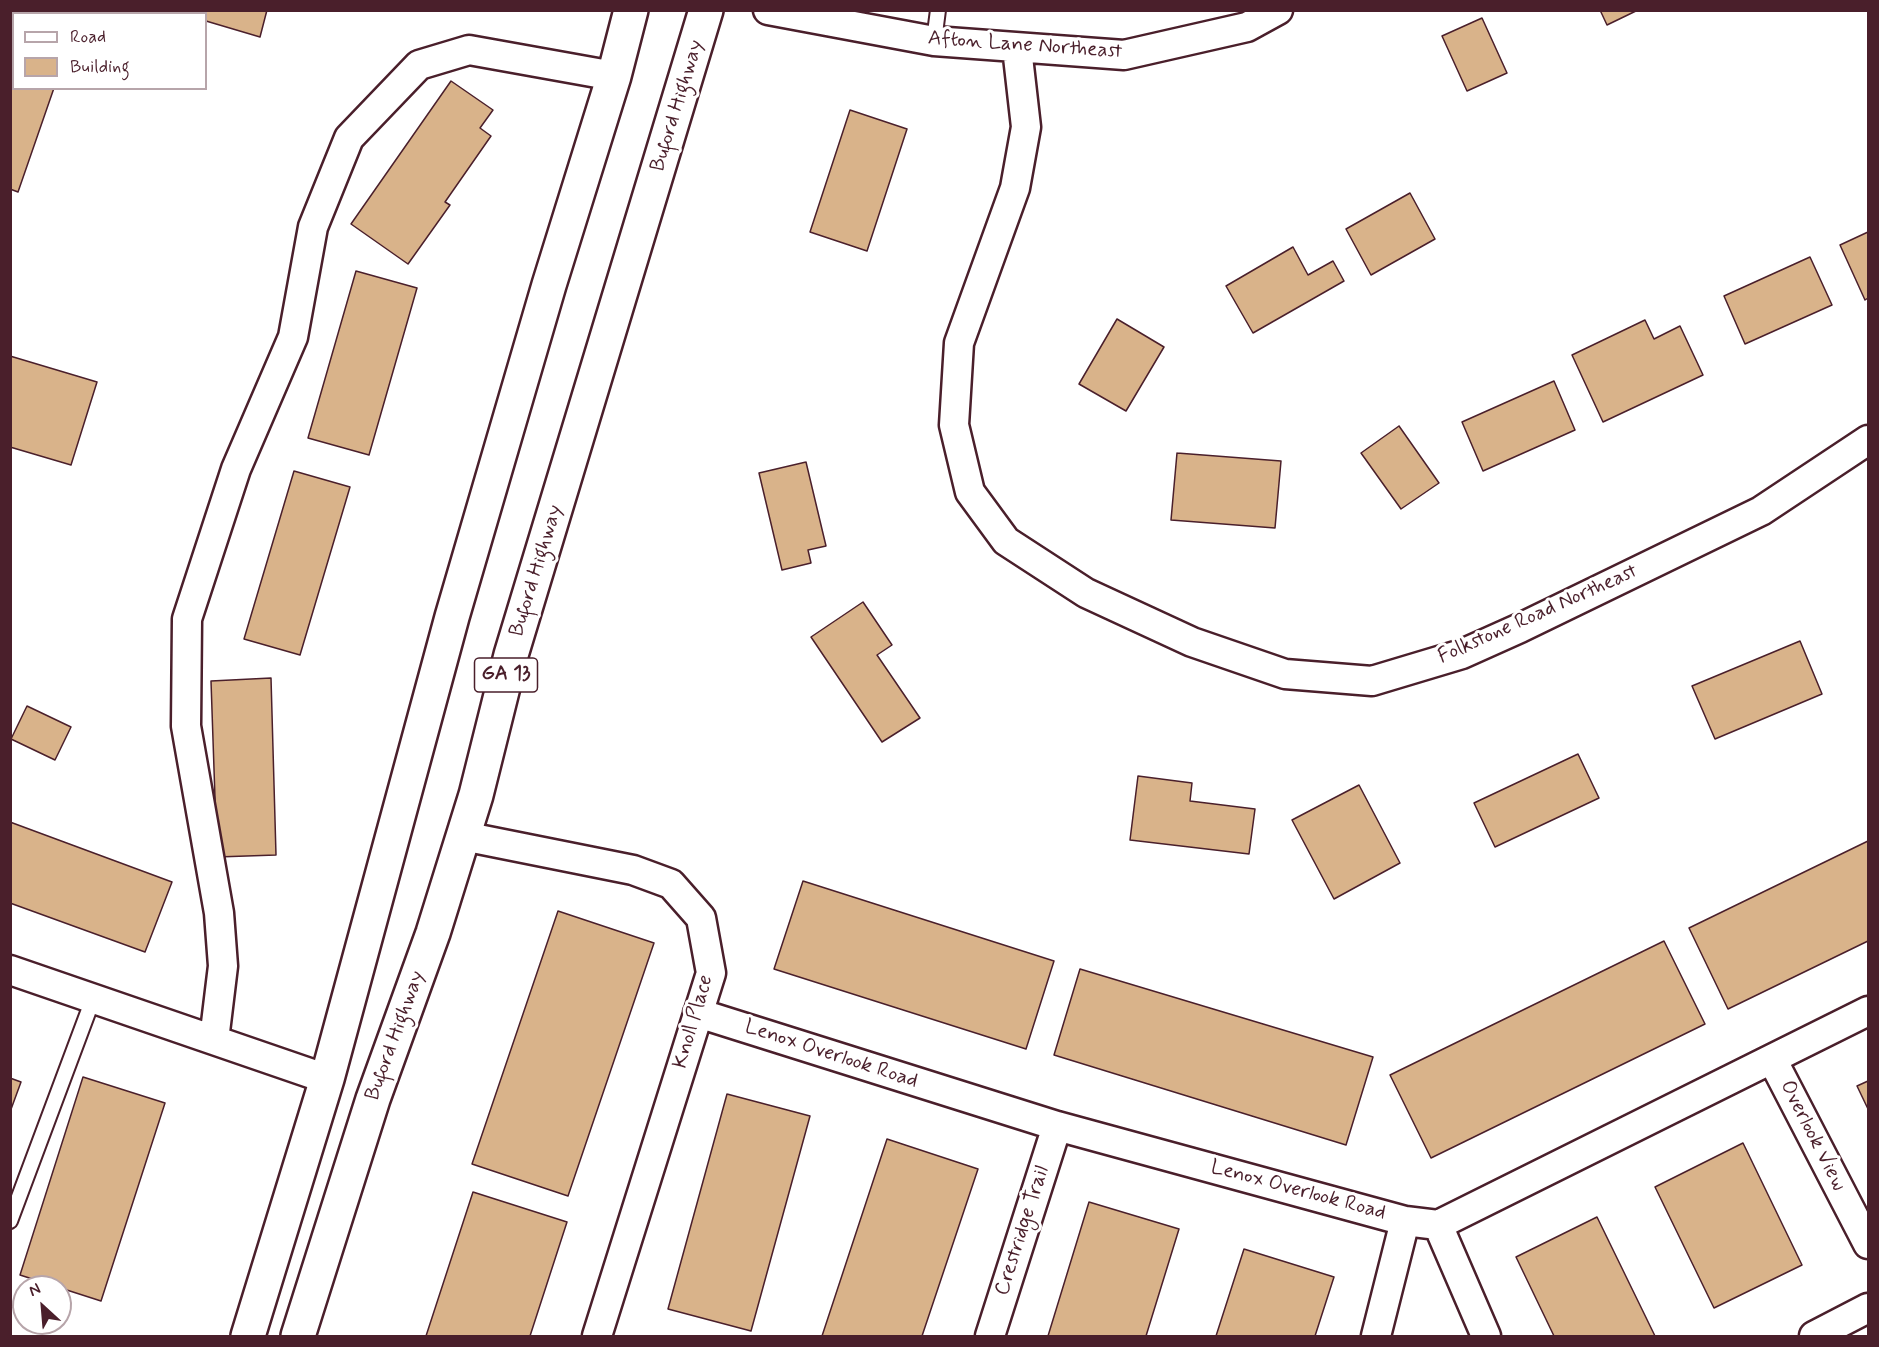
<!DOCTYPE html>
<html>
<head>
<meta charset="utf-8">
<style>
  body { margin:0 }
  #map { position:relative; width:1879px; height:1347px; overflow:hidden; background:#fff; font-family:Mynerve,sans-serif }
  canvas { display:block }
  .frame { position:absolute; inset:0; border:12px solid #4a1f2b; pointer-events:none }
  .legend { position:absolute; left:12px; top:12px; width:195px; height:78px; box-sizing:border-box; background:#fff; border:2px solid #b7a5aa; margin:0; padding:8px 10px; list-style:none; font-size:18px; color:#4a1f2b }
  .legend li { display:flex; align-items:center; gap:12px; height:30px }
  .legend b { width:30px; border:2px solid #b7a5aa }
  .north { position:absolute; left:12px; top:1275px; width:60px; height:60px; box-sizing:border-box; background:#fff; border:2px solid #b7a5aa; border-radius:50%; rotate:334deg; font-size:16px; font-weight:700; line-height:24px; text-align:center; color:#4a1f2b }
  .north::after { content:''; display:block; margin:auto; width:21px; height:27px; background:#4a1f2b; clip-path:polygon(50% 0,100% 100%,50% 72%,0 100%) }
</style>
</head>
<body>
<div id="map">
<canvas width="1879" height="1347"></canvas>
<div class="frame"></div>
<ul class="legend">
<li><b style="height:8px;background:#fff"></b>Road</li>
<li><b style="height:16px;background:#d9b38a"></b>Building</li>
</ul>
<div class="north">N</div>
</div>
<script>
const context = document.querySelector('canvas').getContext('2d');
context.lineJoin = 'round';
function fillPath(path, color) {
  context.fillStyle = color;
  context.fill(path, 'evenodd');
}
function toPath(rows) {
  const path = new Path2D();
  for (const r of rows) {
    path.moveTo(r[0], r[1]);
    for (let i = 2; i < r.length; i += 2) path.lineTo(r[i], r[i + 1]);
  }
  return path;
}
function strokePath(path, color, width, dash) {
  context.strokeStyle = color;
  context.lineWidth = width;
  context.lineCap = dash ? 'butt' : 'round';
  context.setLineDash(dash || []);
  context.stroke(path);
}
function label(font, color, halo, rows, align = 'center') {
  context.font = font + ' Mynerve,sans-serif';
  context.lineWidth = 6;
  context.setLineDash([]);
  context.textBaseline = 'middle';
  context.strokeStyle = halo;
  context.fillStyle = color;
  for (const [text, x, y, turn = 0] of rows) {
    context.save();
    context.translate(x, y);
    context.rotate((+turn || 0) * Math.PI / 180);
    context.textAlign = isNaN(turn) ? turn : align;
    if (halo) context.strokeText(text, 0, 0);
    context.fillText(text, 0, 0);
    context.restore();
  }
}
const building = toPath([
  [203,10,267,10,260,37,206,21,203,10],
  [1600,10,1638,10,1607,25,1600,10],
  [1482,18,1507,73,1467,91,1442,36,1482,18],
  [10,64,14,65,14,88,54,88,18,192,10,189,10,64],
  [451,81,493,110,480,128,491,136,445,202,450,205,408,264,351,224,451,81],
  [850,110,907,129,867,251,810,232,850,110],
  [1410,193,1435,239,1371,275,1346,229,1410,193],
  [1868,232,1868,298,1865,300,1840,245,1868,232],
  [1293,247,1308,275,1333,261,1344,281,1253,333,1226,286,1293,247],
  [1810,257,1832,305,1745,344,1724,296,1810,257],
  [356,271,417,288,369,455,308,438,356,271],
  [1117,319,1164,347,1126,411,1079,384,1117,319],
  [1645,320,1654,339,1680,326,1703,375,1603,422,1572,355,1645,320],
  [10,356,97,382,71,465,10,447,10,356],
  [1554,381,1575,430,1483,471,1462,422,1554,381],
  [1399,426,1439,483,1401,509,1361,453,1399,426],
  [1177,453,1281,461,1275,528,1171,520,1177,453],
  [806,462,826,546,808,550,811,563,782,570,759,473,806,462],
  [294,471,350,487,300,655,244,639,294,471],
  [863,602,892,645,877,655,920,718,882,742,811,637,863,602],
  [1800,641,1822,694,1715,739,1692,686,1800,641],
  [271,678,276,855,217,857,211,681,271,678],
  [27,706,71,727,55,760,11,739,27,706],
  [1578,754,1599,798,1495,847,1474,803,1578,754],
  [1138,776,1192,783,1190,801,1255,809,1249,854,1130,840,1138,776],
  [1359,785,1400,863,1334,899,1292,820,1359,785],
  [10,822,172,882,145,952,10,903,10,822],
  [1868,841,1868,941,1728,1009,1689,928,1868,841],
  [803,881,1054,961,1026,1049,774,969,803,881],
  [558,911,654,943,568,1196,472,1164,558,911],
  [1664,941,1705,1024,1431,1158,1390,1075,1664,941],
  [1080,969,1373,1057,1346,1145,1054,1055,1080,969],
  [83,1077,165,1103,101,1301,20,1275,83,1077],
  [10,1078,21,1082,10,1112,10,1078],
  [1868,1081,1868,1109,1857,1086,1868,1081],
  [727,1094,810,1116,751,1331,668,1309,727,1094],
  [887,1139,978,1169,922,1336,822,1336,887,1139],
  [1743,1143,1802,1265,1714,1308,1655,1187,1743,1143],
  [473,1192,567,1222,530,1336,426,1336,473,1192],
  [1089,1202,1179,1229,1146,1336,1048,1336,1089,1202],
  [1597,1217,1655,1336,1554,1336,1516,1257,1597,1217],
  [1244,1249,1334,1277,1315,1336,1216,1336,1244,1249]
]);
const lane = toPath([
  [934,41,938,10],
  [10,1221,93,999]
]);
const street = toPath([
  [768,10,934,41,1124,55,1247,27,1278,10],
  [1017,48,1026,127,1015,188,959,343,954,425,970,492,1006,541,1086,593,1192,642,1285,674,1372,681,1462,654,1520,628,1761,511,1868,440],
  [463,836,633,870,671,884,701,918,711,973,597,1336],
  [10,970,327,1079],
  [698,1013,1057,1126,1405,1221,1438,1225,1868,1011],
  [214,1040,223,966,219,913,186,726,187,619,236,469,293,337,313,227,349,138,419,65,469,50,614,76],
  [1772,1059,1868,1244],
  [1438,1225,1486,1336],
  [990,1336,1057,1126],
  [1376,1336,1405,1221],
  [1814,1336,1868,1308]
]);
const primary = toPath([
  [248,1336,327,1079,452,617,549,285,614,76,631,10],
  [298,1336,373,1099,433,933,476,795,511,655,706,10]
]);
const shields = [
  [506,675,63]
];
const shieldNames = [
  ["GA 13",506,675]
];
const streetNames = [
  ["Afton Lane Northeast",1025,46,4],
  ["Buford Highway",678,106,-73],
  ["Buford Highway",537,571,-73],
  ["Folkstone Road Northeast",1538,615,-24],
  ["Knoll Place",694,1022,-74],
  ["Buford Highway",396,1036,-70],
  ["Lenox Overlook Road",831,1055,18],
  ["Overlook View",1812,1136,63],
  ["Lenox Overlook Road",1298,1191,15],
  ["Crestridge Trail",1023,1231,-72]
];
fillPath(building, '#d9b38a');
strokePath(building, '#4a1f2b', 1.5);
strokePath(lane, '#4a1f2b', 18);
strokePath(street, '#4a1f2b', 33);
strokePath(primary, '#4a1f2b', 38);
strokePath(lane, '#fff', 14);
strokePath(street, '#fff', 28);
strokePath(primary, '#fff', 33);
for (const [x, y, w] of shields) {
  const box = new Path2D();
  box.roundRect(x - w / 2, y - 17, w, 34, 4.5);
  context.fillStyle = '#fff';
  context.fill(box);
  strokePath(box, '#4a1f2b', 1.5);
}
label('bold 20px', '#4a1f2b', null, shieldNames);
label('21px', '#4a1f2b', '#fff', streetNames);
</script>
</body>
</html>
